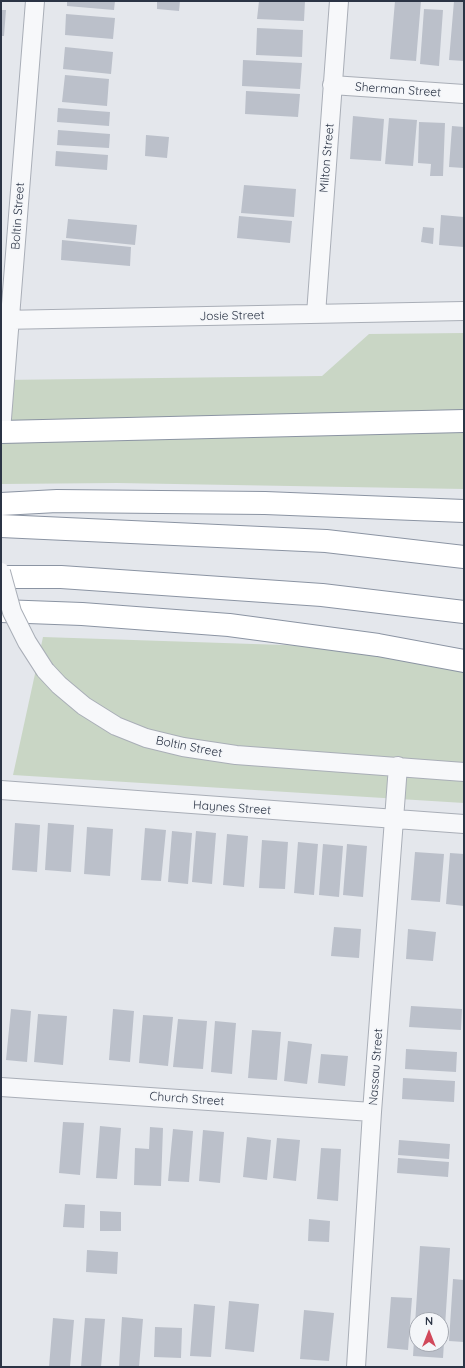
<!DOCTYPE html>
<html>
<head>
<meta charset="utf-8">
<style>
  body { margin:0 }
  #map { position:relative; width:465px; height:1368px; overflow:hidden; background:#e4e7ec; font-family:Quicksand,sans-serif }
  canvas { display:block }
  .frame { position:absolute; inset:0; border:2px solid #2b3445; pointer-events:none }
  .north { position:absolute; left:409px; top:1312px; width:40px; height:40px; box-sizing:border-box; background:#f4f6f9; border:1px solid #a4a8b1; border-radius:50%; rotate:0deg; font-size:11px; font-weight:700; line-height:16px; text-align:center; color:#2b3445 }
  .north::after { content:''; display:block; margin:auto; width:14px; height:18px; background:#d1495b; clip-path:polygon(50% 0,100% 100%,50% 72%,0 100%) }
</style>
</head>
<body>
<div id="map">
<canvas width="465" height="1368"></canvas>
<div class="frame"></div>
<div class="north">N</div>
</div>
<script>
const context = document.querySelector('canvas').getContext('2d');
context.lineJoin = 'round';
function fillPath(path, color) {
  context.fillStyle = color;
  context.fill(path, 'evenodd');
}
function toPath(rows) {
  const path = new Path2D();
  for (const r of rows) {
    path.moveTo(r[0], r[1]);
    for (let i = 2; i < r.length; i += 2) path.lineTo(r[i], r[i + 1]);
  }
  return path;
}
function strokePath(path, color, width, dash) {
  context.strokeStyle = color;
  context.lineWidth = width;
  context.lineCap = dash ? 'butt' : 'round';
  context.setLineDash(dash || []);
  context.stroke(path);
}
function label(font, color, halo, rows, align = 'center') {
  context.font = font + ' Quicksand,sans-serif';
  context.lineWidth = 3;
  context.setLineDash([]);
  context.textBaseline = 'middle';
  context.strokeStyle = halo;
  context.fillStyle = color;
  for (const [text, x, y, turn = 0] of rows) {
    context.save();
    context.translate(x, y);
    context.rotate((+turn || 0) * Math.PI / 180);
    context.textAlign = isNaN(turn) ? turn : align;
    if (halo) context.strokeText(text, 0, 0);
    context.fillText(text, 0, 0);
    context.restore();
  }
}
const green = toPath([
  [464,333,464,489,117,483,1,484,1,380,322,376,369,334],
  [43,637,464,651,464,803,13,775]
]);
const building = toPath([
  [67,1,115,1,114,10,67,6],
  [157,1,180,1,179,11,157,9],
  [259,1,305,1,304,21,257,19],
  [395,1,421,1,416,61,390,59],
  [454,1,464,2,464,61,449,60],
  [424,9,443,10,439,66,420,64],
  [1,10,6,10,4,36,1,36],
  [66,14,115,18,113,39,65,35],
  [257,28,303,30,302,57,256,55],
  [65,47,113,52,111,74,63,69],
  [243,60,302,63,300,89,242,86],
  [65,75,109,79,107,106,62,102],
  [246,91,300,94,298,117,245,114],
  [58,108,110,112,109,126,57,122],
  [353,116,384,119,381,161,350,159],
  [389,118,417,120,413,166,385,164],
  [419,122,445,123,443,176,430,176,431,164,418,163],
  [452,126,464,127,464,168,449,167],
  [58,130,110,134,109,148,57,145],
  [146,135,169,137,167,158,145,156],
  [56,151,108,155,107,170,55,166],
  [244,185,296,189,294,217,241,213],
  [441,215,464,217,464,247,439,245],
  [239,216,292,221,290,243,237,238],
  [68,219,137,225,135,245,66,238],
  [423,227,434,228,433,244,421,242],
  [62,240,131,247,130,266,61,260],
  [15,823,40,825,37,872,12,870],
  [48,823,74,825,71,872,45,870],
  [87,827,113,829,110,876,84,874],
  [145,828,166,830,161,881,141,880],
  [172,831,192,833,188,884,168,882],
  [196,831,216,833,212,884,192,882],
  [227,834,248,836,244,887,223,885],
  [262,840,288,842,285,889,259,888],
  [298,842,318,844,314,895,294,893],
  [323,844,343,846,339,897,319,895],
  [347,844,367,846,363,897,343,895],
  [415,852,444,854,440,902,411,900],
  [450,853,464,854,464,906,446,904],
  [334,927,361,929,359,958,331,956],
  [408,929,436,932,433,961,406,959],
  [411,1006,462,1009,461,1030,409,1027],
  [11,1009,31,1011,27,1062,6,1060],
  [113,1009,134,1011,130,1062,109,1060],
  [38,1014,67,1016,63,1065,34,1062],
  [143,1015,173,1017,168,1066,139,1063],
  [178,1019,207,1021,203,1069,173,1067],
  [215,1021,236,1023,232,1074,211,1072],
  [252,1030,281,1032,277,1080,248,1078],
  [288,1041,312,1044,307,1084,284,1081],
  [406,1049,457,1052,456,1072,405,1069],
  [321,1054,348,1056,345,1086,318,1083],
  [403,1078,455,1081,454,1102,402,1099],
  [63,1122,84,1123,80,1175,59,1173],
  [100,1126,121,1128,117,1179,96,1178],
  [150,1127,163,1128,161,1186,134,1185,135,1148,149,1149],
  [173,1129,193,1131,189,1182,168,1181],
  [203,1130,224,1132,220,1183,199,1181],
  [247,1137,271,1140,267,1180,243,1177],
  [277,1138,300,1140,296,1181,273,1178],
  [399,1140,450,1144,449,1159,398,1155],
  [321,1148,341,1149,338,1201,317,1199],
  [398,1158,449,1162,448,1177,397,1173],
  [65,1204,85,1205,84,1228,63,1227],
  [100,1211,121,1212,121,1231,100,1231],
  [309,1219,330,1221,329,1242,308,1241],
  [420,1246,450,1248,443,1358,413,1356],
  [417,1320,441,1320,441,1344,417,1344],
  [87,1250,118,1252,117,1274,86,1272],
  [453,1279,464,1280,464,1342,449,1341],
  [391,1297,412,1298,408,1350,387,1348],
  [229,1301,259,1304,254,1352,225,1349],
  [194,1304,215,1306,211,1357,190,1356],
  [304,1310,334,1313,329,1361,300,1359],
  [122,1317,143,1319,139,1367,119,1367],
  [53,1318,74,1320,70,1367,49,1367],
  [85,1318,105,1319,101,1367,81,1367],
  [155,1327,182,1328,181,1358,154,1357]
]);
const minor = toPath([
  [332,85,464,94],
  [316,314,339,1],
  [1,320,464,311],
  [1,431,35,1],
  [45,670,59,685,84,706,116,726,146,738,183,747,236,755,464,772],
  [1,790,464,824],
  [1,1087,372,1112],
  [356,1367,372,1112,398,766]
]);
const motorway = toPath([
  [1,432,464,421],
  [1,504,57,501,265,503,464,511],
  [1,526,326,541,464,557],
  [1,577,61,577,322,595,464,612],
  [1,611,82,614,229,625,378,645,464,661]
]);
const minorBridge = toPath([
  [1,572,12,612,27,642,45,670]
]);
const streetNames = [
  ["Sherman Street",398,90,4],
  ["Milton Street",327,158,-85],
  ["Boltin Street",18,216,-86],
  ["Josie Street",232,316,-1],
  ["Boltin Street",189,747,11],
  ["Haynes Street",232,808,4],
  ["Nassau Street",376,1067,-86],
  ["Church Street",187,1099,4]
];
fillPath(green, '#c9d6c5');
fillPath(building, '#bbc0ca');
strokePath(minor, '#a9aeb7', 20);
strokePath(motorway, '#8b94a3', 24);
strokePath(minor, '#f7f8fa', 18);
strokePath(motorway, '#fff', 22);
strokePath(minorBridge, '#a9aeb7', 20, []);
strokePath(minorBridge, '#f7f8fa', 18);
label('12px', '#2b3445', '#f4f6f9', streetNames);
</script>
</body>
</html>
